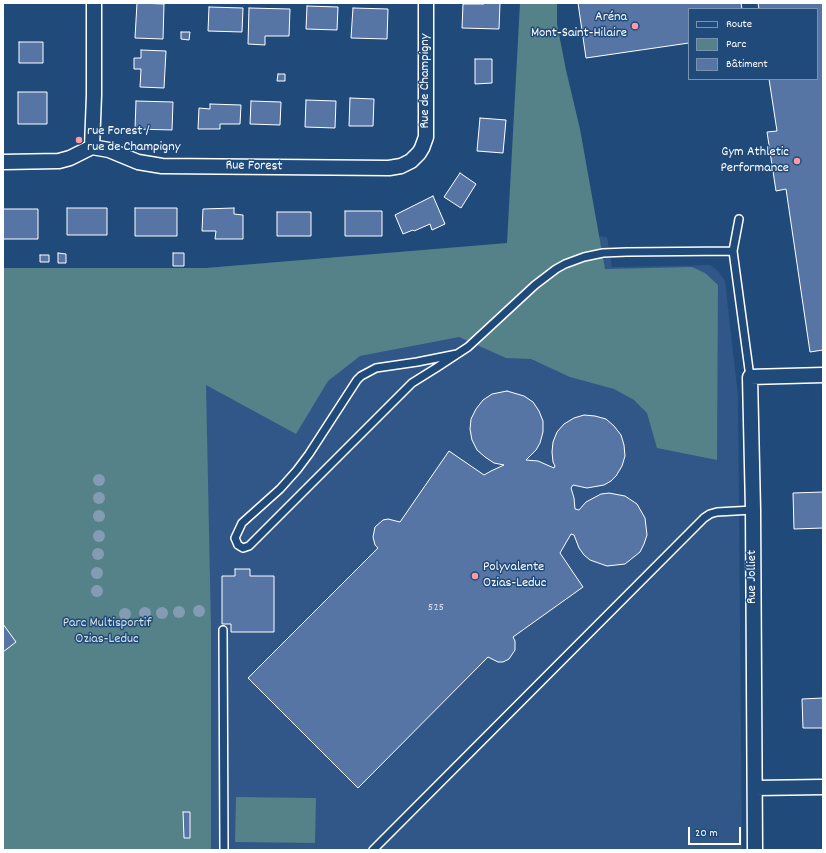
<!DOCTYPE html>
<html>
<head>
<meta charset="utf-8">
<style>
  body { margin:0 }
  #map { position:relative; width:826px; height:853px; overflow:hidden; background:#1f4a7a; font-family:Dekko,sans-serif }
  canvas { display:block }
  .frame { position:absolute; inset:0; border:4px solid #fff; pointer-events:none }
  .legend { position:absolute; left:688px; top:8px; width:130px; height:72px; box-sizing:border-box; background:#1f4a7a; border:1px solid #7992af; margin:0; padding:5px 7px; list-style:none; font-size:12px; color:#fff }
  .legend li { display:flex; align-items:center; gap:8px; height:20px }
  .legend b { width:20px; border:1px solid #7992af }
  .scale { position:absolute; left:688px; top:827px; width:53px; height:18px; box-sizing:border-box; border:2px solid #fff; border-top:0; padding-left:5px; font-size:12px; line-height:14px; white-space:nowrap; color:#fff; -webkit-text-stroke:3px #1f4a7a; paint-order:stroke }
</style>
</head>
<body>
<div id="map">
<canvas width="826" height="853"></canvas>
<div class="frame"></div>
<ul class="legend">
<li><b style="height:5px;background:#1f4a7a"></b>Route</li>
<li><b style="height:11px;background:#558189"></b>Parc</li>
<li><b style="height:11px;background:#5675a5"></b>Bâtiment</li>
</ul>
<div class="scale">20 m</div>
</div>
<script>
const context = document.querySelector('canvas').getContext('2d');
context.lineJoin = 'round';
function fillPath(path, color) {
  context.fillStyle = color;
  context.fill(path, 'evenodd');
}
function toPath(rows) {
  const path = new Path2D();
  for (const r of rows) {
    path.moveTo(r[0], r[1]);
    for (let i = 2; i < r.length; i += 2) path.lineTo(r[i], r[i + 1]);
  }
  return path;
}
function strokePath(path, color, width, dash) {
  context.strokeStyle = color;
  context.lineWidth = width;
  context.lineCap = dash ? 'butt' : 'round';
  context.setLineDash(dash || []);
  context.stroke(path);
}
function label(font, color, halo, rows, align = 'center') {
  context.font = font + ' Dekko,sans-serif';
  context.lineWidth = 3;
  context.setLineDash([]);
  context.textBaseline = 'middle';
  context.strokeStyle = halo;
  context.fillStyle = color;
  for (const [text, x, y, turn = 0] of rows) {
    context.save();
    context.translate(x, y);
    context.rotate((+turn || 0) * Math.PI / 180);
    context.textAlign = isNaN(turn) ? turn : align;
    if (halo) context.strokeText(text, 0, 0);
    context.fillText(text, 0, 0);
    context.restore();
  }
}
const built = toPath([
  [598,236,607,237,612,267,710,265,718,271,725,281,738,396,742,850,211,850,211,625,205,385,206,268]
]);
const green = toPath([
  [520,3,557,3,557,24,566,70,580,129,605,269,692,267,705,273,718,285,717,460,657,448,647,413,634,400,614,389,570,377,531,359,506,358,459,337,360,356,328,381,296,434,206,385,211,625,211,850,3,850,3,268,206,268,507,243],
  [236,797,316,798,315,843,235,842]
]);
const building = toPath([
  [137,3,164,4,163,39,135,38,137,3],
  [484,3,500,3,499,29,462,28,463,4,484,4,484,3],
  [578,3,741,3,742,9,689,9,689,43,586,58,578,3],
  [758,3,823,3,823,350,810,352,786,189,776,191,767,132,777,131,769,79,817,79,817,9,759,9,758,3],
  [307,6,338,7,337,30,306,29,307,6],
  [209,7,243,8,242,32,208,31,209,7],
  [249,8,290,9,289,36,265,36,265,45,248,44,249,8],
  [353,8,388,9,387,39,351,38,353,8],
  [181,32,190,32,189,40,181,39,181,32],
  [19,42,43,42,43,63,19,63,19,42],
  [141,50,166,51,164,88,140,87,141,69,134,69,134,58,141,58,141,50],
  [475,59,492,59,492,83,475,84,475,59],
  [278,74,285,74,285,81,277,81,278,74],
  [18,92,47,92,47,124,18,124,18,92],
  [350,98,374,99,373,126,349,126,350,98],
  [306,100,336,101,335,128,305,127,306,100],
  [136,101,173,102,172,130,135,129,136,101],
  [251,101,281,102,280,125,250,124,251,101],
  [210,104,241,105,240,124,220,124,220,129,198,129,199,108,210,109,210,104],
  [480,118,506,120,503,153,477,151,480,118],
  [460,173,476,184,461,208,444,197,460,173],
  [433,196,445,224,432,230,430,224,414,231,413,230,403,234,395,215,433,196],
  [67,208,107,208,107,235,67,235,67,208],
  [135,208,177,208,177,236,135,236,135,208],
  [234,208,234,214,243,215,243,239,215,239,216,231,202,231,203,209,234,208],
  [3,209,38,209,38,239,3,239,3,209],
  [345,211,382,211,382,236,345,236,345,211],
  [277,212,311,212,311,236,277,236,277,212],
  [58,253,66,254,66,263,58,263,58,253],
  [173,253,184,253,184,266,173,266,173,253],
  [40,255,49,255,49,262,40,262,40,255],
  [507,391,524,396,533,402,539,411,543,421,543,432,540,443,536,450,526,460,538,461,554,468,555,466,553,462,552,452,553,442,557,432,564,424,574,418,584,415,595,416,606,419,614,426,621,435,624,445,625,456,622,466,616,476,611,481,604,485,587,488,573,485,571,488,574,498,575,509,579,510,586,502,601,494,609,493,625,496,637,504,645,518,647,535,644,544,640,552,625,564,607,566,590,560,584,555,579,548,574,535,571,534,560,553,583,587,513,637,515,641,515,650,509,659,503,662,498,662,488,657,358,788,248,678,378,548,375,545,373,537,375,527,383,520,388,519,400,522,449,451,484,475,491,471,504,465,494,463,485,457,477,450,472,440,470,429,471,419,476,409,483,400,492,394,507,391],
  [823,492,823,528,794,529,793,493,823,492],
  [235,569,250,569,250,576,274,576,274,632,231,632,231,624,222,624,222,576,235,576,235,569],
  [3,624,16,642,3,652,3,624],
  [823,698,823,728,803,728,802,699,823,698],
  [183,812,190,812,190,838,184,838,183,812]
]);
const lane = toPath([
  [739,219,733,251,750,377],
  [457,354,417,362,376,368,361,376,357,380,309,454,297,470,280,489,242,523,235,538,238,545,243,548,249,546,412,383,436,368,468,347,535,285,556,269,565,264,584,257,603,253,627,252,733,251],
  [223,630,224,850],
  [373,850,704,518,710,514,717,512,753,510]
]);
const street = toPath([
  [92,147,94,95,94,3],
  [3,162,59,161,70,158,92,147,109,150,138,162,162,166,389,168,401,166,411,161,419,153,422,148,426,137,426,3],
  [755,788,823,787],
  [755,850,753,510,750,377,823,375]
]);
const trees = [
  [99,480],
  [99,498],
  [99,516],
  [99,536],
  [98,554],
  [97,573],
  [97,591],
  [199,611],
  [179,612],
  [145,613],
  [162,613],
  [125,614]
];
const markers = [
  [635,26,4,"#ff9aa2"],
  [79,140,4,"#ff9aa2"],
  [797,161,4,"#ff9aa2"],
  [475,576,4,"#ff9aa2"]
];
const numberNames = [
  ["525",436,608]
];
const poiNames = [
  ["Aréna",627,18],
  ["Mont-Saint-Hilaire",627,34],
  ["rue Forest /",87,132,"left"],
  ["rue de Champigny",87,148,"left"],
  ["Gym Athletic",789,153],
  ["Performance",789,169],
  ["Polyvalente",483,568,"left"],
  ["Ozias-Leduc",483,584,"left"]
];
const streetNames = [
  ["Rue de Champigny",426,81,-90],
  ["Rue Forest",254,167,1],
  ["Rue Jolliet",753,577,-90]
];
const parkNames = [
  ["Parc Multisportif",107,624],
  ["Ozias-Leduc",107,640]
];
fillPath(built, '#305787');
fillPath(green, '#558189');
fillPath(building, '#5675a5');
strokePath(building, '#fff', 1);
strokePath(lane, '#fff', 10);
strokePath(street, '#fff', 17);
strokePath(lane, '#1f4a7a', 7);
strokePath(street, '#1f4a7a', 14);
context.fillStyle = '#839cb3';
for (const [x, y] of trees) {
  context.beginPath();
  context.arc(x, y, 6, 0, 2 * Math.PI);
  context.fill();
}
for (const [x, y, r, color] of markers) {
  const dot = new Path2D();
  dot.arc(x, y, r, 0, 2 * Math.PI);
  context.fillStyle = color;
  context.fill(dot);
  strokePath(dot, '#1f4a7a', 1.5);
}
label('12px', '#d5dce8', null, numberNames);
label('14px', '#fff', '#1f4a7a', poiNames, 'right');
label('14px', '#fff', '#1f4a7a', streetNames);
label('14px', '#d4e0e2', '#1f4a7a', parkNames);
</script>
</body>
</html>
